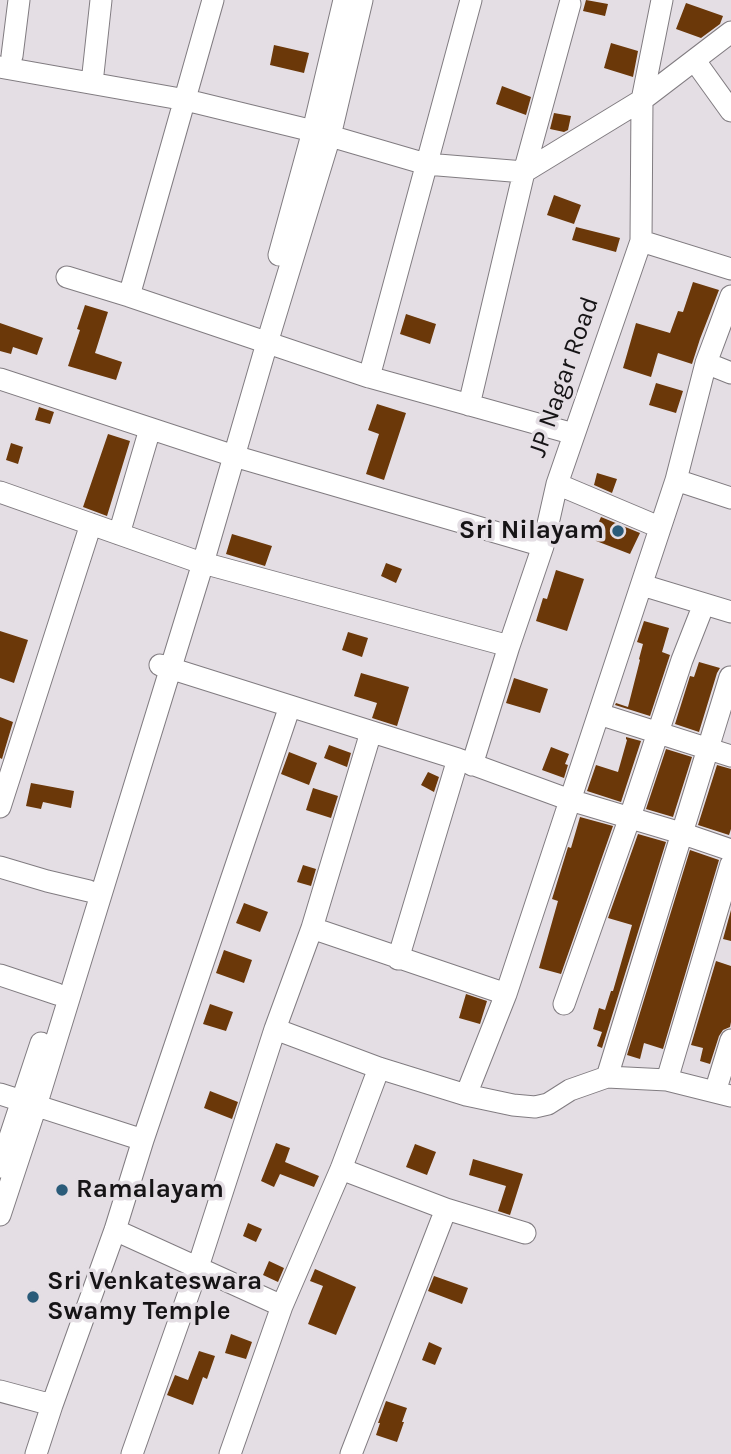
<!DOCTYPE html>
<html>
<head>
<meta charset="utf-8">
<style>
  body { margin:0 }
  canvas { display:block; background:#e4dee4 }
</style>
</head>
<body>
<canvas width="731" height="1454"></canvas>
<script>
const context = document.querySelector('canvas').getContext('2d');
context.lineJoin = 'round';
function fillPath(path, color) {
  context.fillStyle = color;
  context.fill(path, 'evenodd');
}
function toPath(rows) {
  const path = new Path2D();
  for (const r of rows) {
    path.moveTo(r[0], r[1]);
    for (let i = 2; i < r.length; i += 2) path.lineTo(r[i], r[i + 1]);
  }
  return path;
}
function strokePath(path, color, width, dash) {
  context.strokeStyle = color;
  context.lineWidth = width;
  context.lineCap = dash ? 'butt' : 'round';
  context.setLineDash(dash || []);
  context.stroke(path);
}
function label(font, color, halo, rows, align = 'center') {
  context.font = font + ' Karla,sans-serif';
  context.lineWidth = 7;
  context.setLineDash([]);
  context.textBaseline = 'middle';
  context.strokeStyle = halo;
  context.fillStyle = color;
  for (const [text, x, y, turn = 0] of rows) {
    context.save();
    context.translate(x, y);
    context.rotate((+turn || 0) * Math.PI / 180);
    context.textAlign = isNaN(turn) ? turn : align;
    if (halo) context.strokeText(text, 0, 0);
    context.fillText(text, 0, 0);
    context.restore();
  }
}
const building = toPath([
  [586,0,608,4,605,16,583,11],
  [686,3,723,16,720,24,701,38,676,29],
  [611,43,638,51,633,77,604,68],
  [274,45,309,53,304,73,270,65],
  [502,86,531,97,526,115,496,104],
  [554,113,571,116,568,130,564,132,550,129],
  [554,195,581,205,574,224,547,215],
  [576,227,620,238,616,252,572,240],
  [693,282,719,290,700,339,692,364,658,353,651,377,623,368,636,323,670,333,678,311,683,312],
  [85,305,108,312,95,353,122,362,116,380,68,366,80,330,77,329],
  [406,314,436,324,430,344,400,334],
  [0,323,43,338,37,355,13,347,11,354,0,351],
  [656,383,683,391,676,413,649,405],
  [377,404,406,413,384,480,366,474,379,434,368,430],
  [39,407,54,412,50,424,35,420],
  [108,434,130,441,107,516,83,507],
  [11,443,23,447,18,464,6,460],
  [597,473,617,479,612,493,594,485],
  [601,517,640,533,630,554,591,539],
  [232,534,272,546,265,566,226,554],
  [386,563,402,569,396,583,381,576],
  [556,570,584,579,567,631,536,621,543,598,547,599],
  [644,621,669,628,662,652,670,655,650,716,615,705,616,703,628,707,640,660,639,659,643,644,637,642],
  [0,631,28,640,14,683,0,678],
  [348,632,368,638,362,657,342,650],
  [699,662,720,668,717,673,699,732,675,724,690,676,694,677],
  [361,673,409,687,397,726,372,718,377,703,354,696],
  [514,678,548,689,540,713,506,703],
  [0,717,13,722,2,759,0,758],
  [626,737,641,741,621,802,587,791,596,765,618,772,627,740,626,739],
  [329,745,351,753,347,767,324,758],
  [551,747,569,754,565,764,568,765,564,778,542,770],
  [666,749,692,757,673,817,646,809],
  [289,752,317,763,309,785,281,774],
  [717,765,731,769,731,829,729,835,698,825],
  [428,772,439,777,434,792,421,785],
  [31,783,74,791,71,808,43,802,41,809,26,806],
  [313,788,338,796,331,818,306,810],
  [580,817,613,826,561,974,539,968,558,901,552,899,568,847,571,848],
  [638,834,666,842,602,1048,597,1046,602,1032,593,1029,599,1008,605,1010,611,991,613,991,632,925,608,918],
  [690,850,719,860,663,1049,644,1043,640,1059,627,1055],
  [303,865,316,869,311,886,297,882],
  [244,903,268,912,260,932,236,923],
  [731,910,731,941,723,939],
  [224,950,252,960,244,983,216,973],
  [716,961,731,966,731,1022,730,1027,723,1030,719,1036,710,1064,700,1061,703,1048,691,1045],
  [466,994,487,1001,480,1024,459,1018],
  [210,1004,233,1012,226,1031,203,1024],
  [210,1091,238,1102,232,1119,204,1108],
  [276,1143,290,1148,285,1162,319,1176,314,1187,280,1174,274,1187,261,1181],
  [415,1144,436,1152,427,1175,406,1167],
  [473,1159,523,1174,510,1215,498,1211,506,1186,469,1175],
  [248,1223,262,1229,256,1242,243,1236],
  [269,1261,284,1268,278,1282,263,1275],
  [315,1269,356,1287,336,1335,308,1324,323,1286,310,1281],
  [434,1276,468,1288,462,1304,428,1291],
  [231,1334,252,1342,246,1359,225,1353],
  [429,1342,442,1348,435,1365,422,1360],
  [199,1351,215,1356,207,1379,203,1377,193,1405,167,1395,175,1375,188,1380],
  [386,1401,407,1408,402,1422,404,1422,397,1442,376,1435,380,1423,378,1423]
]);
const minor = toPath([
  [12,56,19,0],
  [695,61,731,111],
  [0,67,186,100,313,131,426,164,524,172,642,100,731,32],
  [92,83,101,0],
  [641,241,731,269],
  [279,255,313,131,344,0],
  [67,277,129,296,369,377,574,434],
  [129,296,213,0],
  [706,363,731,373],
  [369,377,471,0],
  [0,379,234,456,543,546],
  [469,405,524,172,570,4],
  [676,480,731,498],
  [557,484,659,527],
  [0,492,193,560],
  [119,534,150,429],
  [203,563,509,646],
  [642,585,731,612],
  [160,665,458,759,570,800,681,833,731,850],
  [599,714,731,756],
  [472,765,509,646,543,546,557,484,641,241,642,100,662,0],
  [0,807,91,524],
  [0,867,47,881,89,891],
  [312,928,506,994],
  [398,959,458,759],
  [0,975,57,994],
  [564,1004,630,817,682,660,704,604],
  [275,1029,379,1068,466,1095,513,1105,535,1107,548,1104,570,1090,607,1077,667,1080,731,1096],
  [607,1077,730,677],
  [667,1080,731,864],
  [715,1092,731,1040],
  [0,1094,143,1140],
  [466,1095,506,994,676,480,706,363,731,296],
  [0,1167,41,1043],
  [341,1169,446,1209,525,1233],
  [0,1215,36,1106,203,563,267,343,330,136,362,0],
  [115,1230,282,1306],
  [0,1391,52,1405],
  [36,1454,52,1405,115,1230,143,1140,290,706],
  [132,1454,198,1267,275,1029,312,928,371,732],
  [230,1454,282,1306,341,1169,379,1068],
  [351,1454,446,1209]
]);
const markers = [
  [618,531,7,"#2a5b79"],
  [62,1190,7,"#2a5b79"],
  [33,1297,7,"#2a5b79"]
];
const streetNames = [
  ["JP Nagar Road",564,377,-71]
];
const poiNames = [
  ["Sri Nilayam",604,531,"right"],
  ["Ramalayam",76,1190],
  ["Sri Venkateswara",47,1282],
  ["Swamy Temple",47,1312]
];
fillPath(building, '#6b3809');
strokePath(minor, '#817c81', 23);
strokePath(minor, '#fff', 21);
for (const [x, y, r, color] of markers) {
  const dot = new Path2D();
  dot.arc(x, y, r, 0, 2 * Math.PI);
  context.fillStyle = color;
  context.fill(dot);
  strokePath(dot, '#e4dee4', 2.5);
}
label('26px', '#161416', '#e4dee4', streetNames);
label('bold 26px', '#161416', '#e4dee4', poiNames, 'left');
</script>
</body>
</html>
